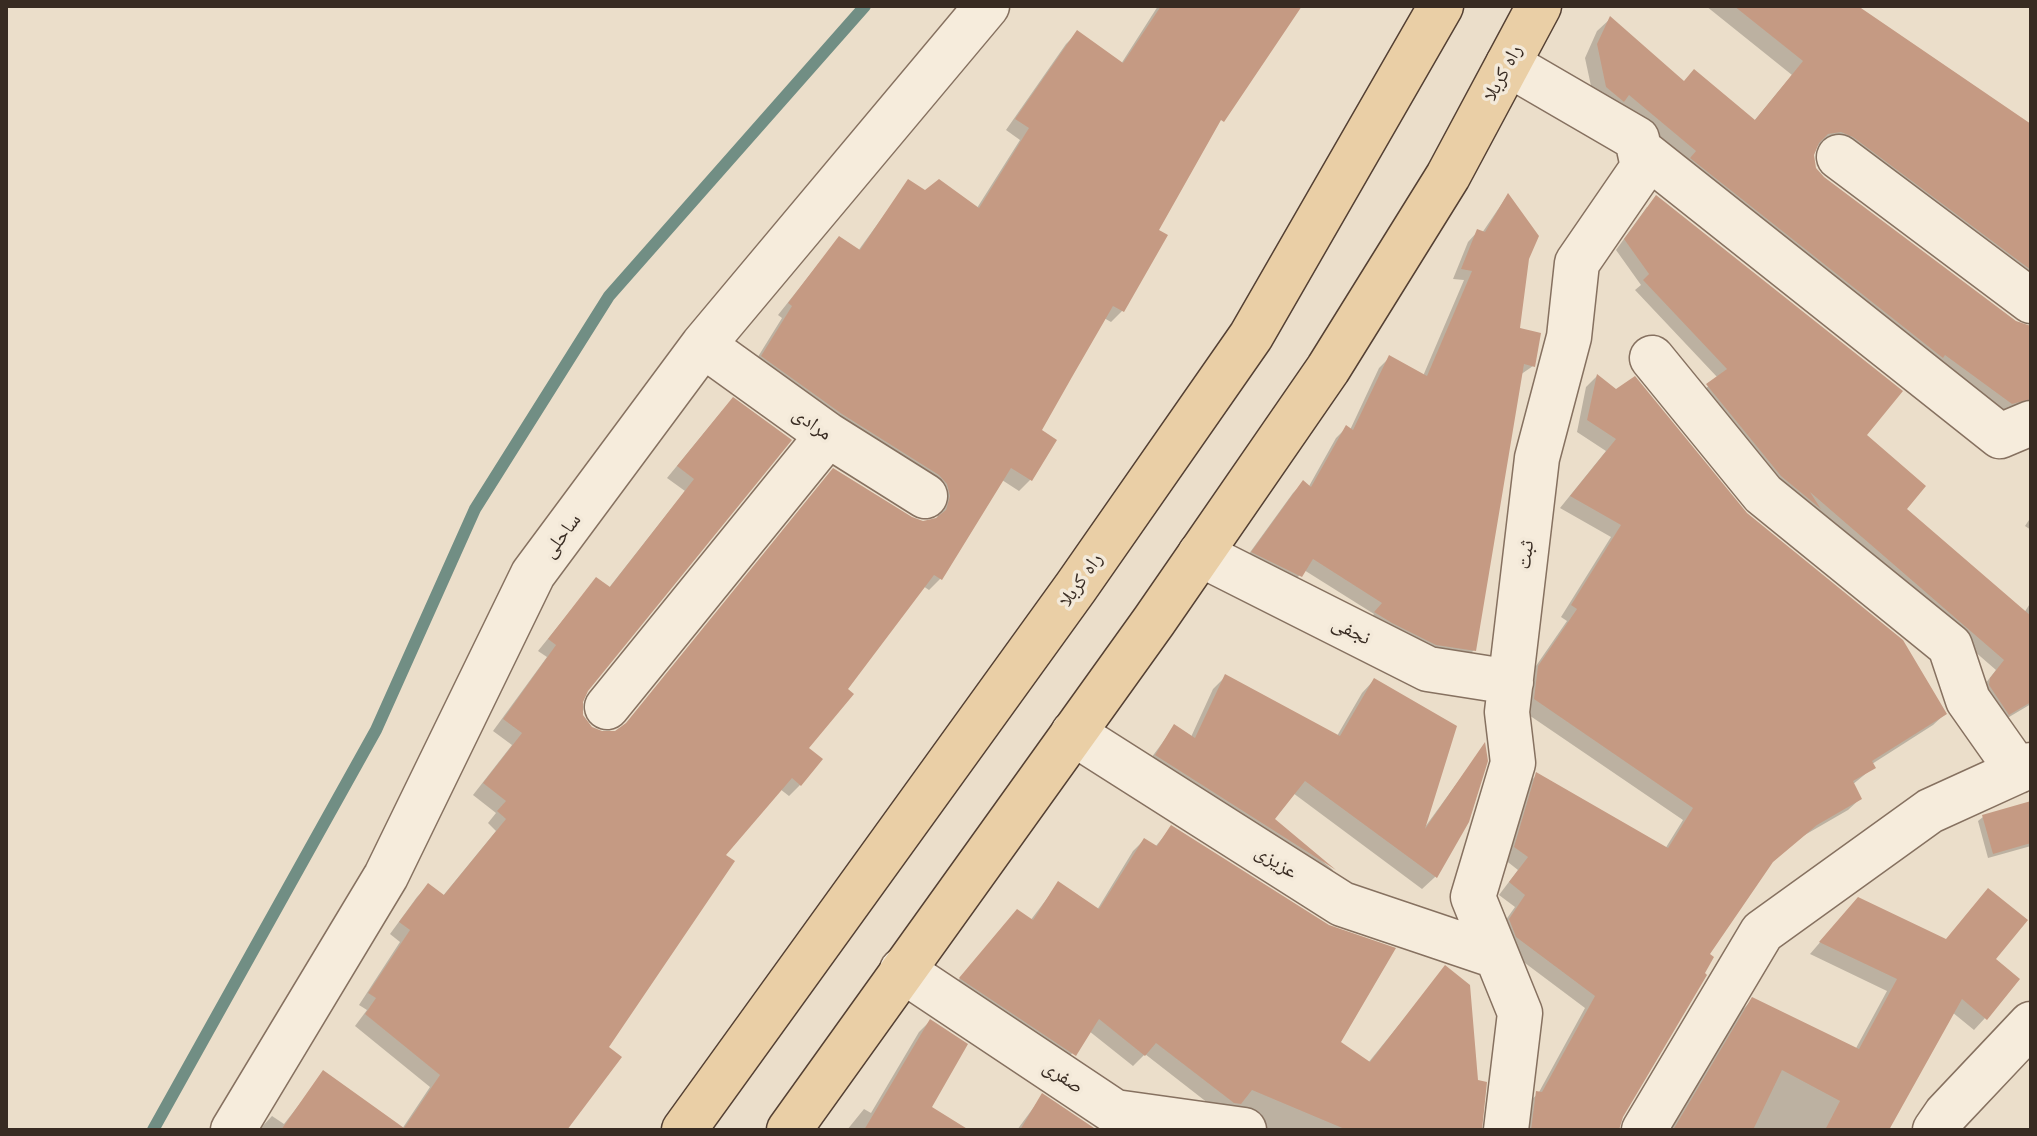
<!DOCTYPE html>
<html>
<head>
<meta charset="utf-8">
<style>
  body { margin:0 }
  #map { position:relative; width:2037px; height:1136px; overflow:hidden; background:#ebdeca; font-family:"Libre Baskerville",serif }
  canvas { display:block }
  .frame { position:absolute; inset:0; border:8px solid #382b22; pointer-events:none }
</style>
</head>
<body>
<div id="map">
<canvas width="2037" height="1136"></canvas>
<div class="frame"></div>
</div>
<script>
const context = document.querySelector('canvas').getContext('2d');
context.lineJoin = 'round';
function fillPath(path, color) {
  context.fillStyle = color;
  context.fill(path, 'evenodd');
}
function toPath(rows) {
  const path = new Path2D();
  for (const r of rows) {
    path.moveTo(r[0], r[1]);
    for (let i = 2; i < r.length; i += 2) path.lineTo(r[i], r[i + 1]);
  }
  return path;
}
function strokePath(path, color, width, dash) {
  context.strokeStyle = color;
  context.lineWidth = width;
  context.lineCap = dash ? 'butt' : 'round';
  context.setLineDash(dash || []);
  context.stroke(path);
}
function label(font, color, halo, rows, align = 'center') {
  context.font = font + ' "Libre Baskerville","Noto Naskh Arabic",serif';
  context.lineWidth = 7;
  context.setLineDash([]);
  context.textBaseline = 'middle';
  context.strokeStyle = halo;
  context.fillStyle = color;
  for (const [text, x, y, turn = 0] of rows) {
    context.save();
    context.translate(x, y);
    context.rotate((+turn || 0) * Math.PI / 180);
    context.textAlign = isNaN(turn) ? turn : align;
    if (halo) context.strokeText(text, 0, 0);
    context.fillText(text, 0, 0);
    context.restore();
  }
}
const shadow = toPath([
  [1158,6,1300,6,1213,130,1157,230,1165,236,1122,311,1111,322,1104,318,1039,431,1030,480,1019,491,1002,480,940,579,929,590,923,586,845,690,806,748,800,785,789,796,780,789,723,856,544,1130,259,1130,272,1116,284,1124,324,1073,402,1129,430,1087,355,1026,367,1010,359,1005,400,942,390,934,417,897,428,886,442,897,496,831,488,823,496,813,473,795,512,745,493,731,547,657,538,651,596,579,608,589,685,491,667,478,722,411,789,440,586,690,580,702,582,716,591,728,602,734,616,732,912,519,923,523,936,520,940,510,751,368,782,318,778,315,839,238,858,251,908,182,925,193,977,208,1020,140,1006,130,1066,44,1077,33,1121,64],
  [1706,6,1854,6,2031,127,2031,291,1829,144,1815,146,1812,155,1814,167,1823,178,2015,323,2031,327,2031,414,1999,415,1594,100,1585,58,1597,31,1610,19,1683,83,1754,121,1792,75],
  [1507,196,1527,259,1518,329,1533,366,1520,375,1474,650,1464,660,1366,623,1374,614,1304,570,1290,586,1243,562,1293,493,1303,483,1308,488,1336,438,1346,428,1350,430,1379,368,1389,358,1423,376,1464,280,1453,279,1468,242,1478,231,1482,233],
  [1647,207,1865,435,1904,509,2024,613,2031,602,2031,704,1999,723,1981,689,1996,670,1815,513,1811,517,1698,395,1718,378,1635,290,1641,285,1616,250],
  [1597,376,1746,515,1945,714,1933,725,1872,764,1874,767,1852,785,1860,799,1848,810,1803,836,1768,865,1707,955,1621,1116,1617,1130,1522,1130,1525,1105,1538,1094,1585,1008,1505,948,1498,931,1515,907,1499,895,1518,870,1504,859,1525,786,1537,775,1665,849,1683,820,1523,711,1527,679,1567,621,1561,617,1611,537,1560,508,1606,451,1577,432,1586,387],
  [2031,517,2031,530,2025,526],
  [1226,676,1337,736,1362,693,1374,680,1425,827,1484,746,1467,822,1435,877,1422,889,1293,793,1272,819,1333,870,1321,882,1143,769,1174,727,1191,737,1213,689],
  [2031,814,2031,846,1988,858,1978,821,1983,817],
  [1171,828,1338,1043,1368,1063,1445,968,1477,1130,1255,1130,1222,1114,1145,1054,1133,1066,1089,1031,1063,1065,950,990,1006,923,1030,921,1058,884,1097,910,1133,851,1144,840,1155,847],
  [1847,911,1993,960,1985,1018,1974,1030,1952,1012,1887,1130,1670,1130,1741,1011,1753,999,1855,1050,1887,991,1810,954],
  [930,1021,929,1108,965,1130,847,1130,864,1109,871,1113,919,1032],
  [1042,1096,1093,1130,1017,1130]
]);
const stream = toPath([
  [153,1130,376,730,475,509,609,296,865,6]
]);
const building = toPath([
  [1161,6,1302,6,1224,122,1221,120,1159,230,1168,235,1124,312,1113,306,1072,377,1042,430,1057,440,1032,481,1011,468,942,580,934,575,848,689,854,694,809,748,823,759,801,786,792,778,726,855,735,861,609,1047,622,1057,567,1130,281,1130,323,1070,404,1128,440,1075,365,1014,376,998,368,993,410,930,399,922,428,883,444,895,506,819,497,811,506,801,483,783,522,733,503,719,556,645,548,639,596,577,610,587,694,479,677,466,733,397,792,440,588,691,583,702,583,715,592,727,602,731,615,731,626,723,833,468,912,517,923,521,936,518,946,510,950,496,947,484,939,475,842,414,761,356,792,306,788,303,839,236,860,250,908,179,925,190,939,179,979,208,1029,128,1015,119,1077,30,1123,63],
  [1734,6,1858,6,2031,124,2031,270,1853,137,1841,132,1828,134,1819,143,1814,155,1816,168,1824,177,2016,321,2031,326,2031,399,2012,404,1945,355,1943,358,1690,158,1696,151,1629,95,1624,102,1606,87,1597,44,1610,16,1684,81,1694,69,1755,120,1803,61],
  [1508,193,1539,236,1529,259,1520,328,1541,333,1535,367,1524,364,1476,651,1436,645,1392,623,1374,612,1382,603,1313,559,1302,577,1251,552,1303,480,1311,487,1346,425,1353,430,1389,355,1427,376,1472,271,1461,269,1477,229,1485,232],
  [1656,195,1903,391,1867,435,1926,486,1907,509,2031,616,2031,702,2009,715,1989,685,1990,678,2004,660,1810,492,1821,509,1781,476,1706,384,1727,369,1643,280,1649,274,1624,239],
  [1597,374,1616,389,1635,376,1747,513,1903,640,1947,714,1872,761,1876,768,1853,781,1862,799,1817,825,1773,862,1710,954,1714,957,1705,973,1707,975,1623,1117,1619,1130,1531,1130,1536,1091,1542,1092,1595,996,1516,937,1509,919,1525,895,1509,882,1528,857,1514,847,1536,772,1668,848,1693,808,1534,699,1538,666,1577,609,1571,605,1621,525,1570,496,1616,439,1587,420],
  [1225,674,1340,736,1374,678,1457,726,1425,829,1485,742,1488,761,1469,822,1437,878,1305,781,1275,819,1336,870,1155,755,1174,724,1195,738],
  [2031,801,2031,843,1993,854,1982,815],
  [1171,825,1329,925,1396,948,1341,1042,1370,1062,1445,965,1470,985,1478,1080,1487,1082,1482,1130,1347,1130,1252,1090,1241,1104,1234,1103,1156,1043,1145,1056,1099,1019,1076,1056,959,978,1017,909,1033,920,1058,881,1099,909,1144,838,1157,846],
  [1988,888,2028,920,1996,959,2020,979,1987,1020,1962,999,1889,1130,1825,1130,1840,1101,1782,1070,1753,1130,1673,1130,1752,997,1859,1049,1897,979,1819,942,1858,897,1946,939],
  [930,1019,968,1044,932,1107,969,1130,864,1130],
  [1042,1093,1097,1130,1020,1130]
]);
const minor = toPath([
  [1640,150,2000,436,2031,423],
  [1839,157,2031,301],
  [703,345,828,435,925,496],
  [1652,358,1763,494,1950,646,1968,700,2018,771],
  [1200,554,1428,669,1511,682],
  [607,707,828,435],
  [1073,733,1342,904,1496,956],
  [902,970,1115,1112,1244,1130],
  [233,1130,386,876,533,574,703,345,987,6],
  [1506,1130,1520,1013,1473,897,1513,763,1507,712,1537,458,1569,337,1577,263,1643,167,1637,139,1508,64],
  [1644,1130,1762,932,1930,811,2031,765],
  [1935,1130,1946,1114,2031,1024]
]);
const major = toPath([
  [684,1130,1076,587,1251,336,1441,6],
  [789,1130,1154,621,1328,369,1448,176,1539,6]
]);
const streetNames = [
  ["راه کربلا",1503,73,-62],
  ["مرادی",812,424,35],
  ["ساحلی",562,536,-53],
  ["ثبت",1526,555,-83],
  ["راه کربلا",1081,580,-55],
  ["نجفی",1351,631,26],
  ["عزیزی",1276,862,32],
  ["صفری",1063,1077,34]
];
fillPath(shadow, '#0003');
strokePath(stream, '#718e84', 12);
fillPath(building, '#c59a83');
strokePath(minor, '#867160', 47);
strokePath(major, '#544033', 47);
strokePath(minor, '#f6ecdc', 44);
strokePath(major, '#eacfa6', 44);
label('20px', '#382b22', '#f3e9d9', streetNames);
</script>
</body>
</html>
